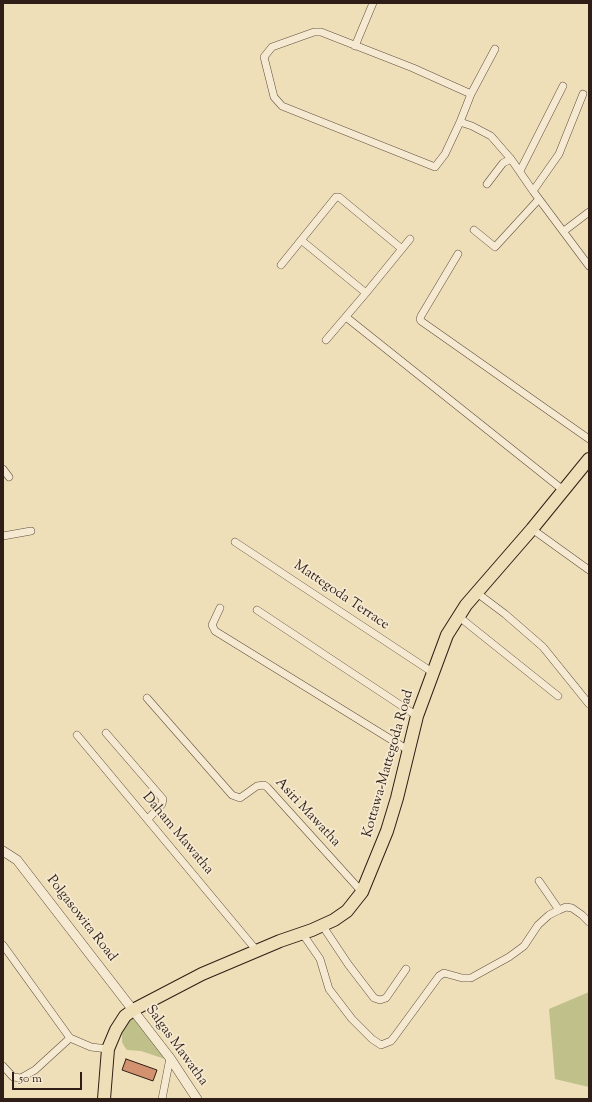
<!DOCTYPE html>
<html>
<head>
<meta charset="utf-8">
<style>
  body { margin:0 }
  #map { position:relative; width:592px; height:1102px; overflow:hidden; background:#efdfb8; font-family:"Sorts Mill Goudy",serif }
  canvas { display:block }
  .frame { position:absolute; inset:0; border:4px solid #2f1e17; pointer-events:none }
  .scale { position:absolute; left:12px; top:1072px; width:70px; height:18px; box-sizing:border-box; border:2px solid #2f1e17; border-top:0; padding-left:5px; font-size:12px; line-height:14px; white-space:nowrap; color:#2f1e17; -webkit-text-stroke:3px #f5ead1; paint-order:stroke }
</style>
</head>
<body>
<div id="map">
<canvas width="592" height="1102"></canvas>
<div class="frame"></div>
<div class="scale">50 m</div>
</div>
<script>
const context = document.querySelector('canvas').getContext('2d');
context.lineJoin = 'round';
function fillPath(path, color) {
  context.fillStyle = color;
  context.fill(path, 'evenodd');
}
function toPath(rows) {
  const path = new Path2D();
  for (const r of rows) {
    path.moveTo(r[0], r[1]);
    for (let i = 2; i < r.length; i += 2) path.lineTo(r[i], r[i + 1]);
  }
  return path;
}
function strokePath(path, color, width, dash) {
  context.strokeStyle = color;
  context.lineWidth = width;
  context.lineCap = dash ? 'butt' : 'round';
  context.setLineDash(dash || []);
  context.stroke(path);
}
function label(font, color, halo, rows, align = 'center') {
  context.font = font + ' "Sorts Mill Goudy",serif';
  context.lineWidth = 3.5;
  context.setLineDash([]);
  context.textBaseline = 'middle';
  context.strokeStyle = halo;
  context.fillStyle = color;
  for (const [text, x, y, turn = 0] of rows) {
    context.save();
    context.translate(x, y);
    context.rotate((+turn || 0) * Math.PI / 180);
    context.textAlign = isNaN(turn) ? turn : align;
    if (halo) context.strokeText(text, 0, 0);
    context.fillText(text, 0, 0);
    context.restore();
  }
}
const green = toPath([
  [589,992,589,1087,555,1079,549,1009],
  [132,1012,167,1057,165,1059,141,1051,127,1050,124,1046,122,1042,122,1029]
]);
const building = toPath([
  [126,1059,157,1070,153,1081,122,1070,126,1059]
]);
const minor = toPath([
  [314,32,321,32,413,68,471,94,460,122,445,154,435,167,282,106,274,97,264,57,272,47,314,32],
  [355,46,373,3],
  [471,94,495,49],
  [460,122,472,126,491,136,511,159,533,191,589,266],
  [520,171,563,86],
  [487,184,503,163,511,159],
  [533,191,559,154,583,94],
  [474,230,495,247,539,199],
  [564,231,589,212],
  [301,240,366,293],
  [458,254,421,316,420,319,421,321,589,439],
  [281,265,336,197,339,197,402,249],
  [346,317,563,490],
  [326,340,366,293,410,239],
  [3,469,9,477],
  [532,529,589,570],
  [3,536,31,531],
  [235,542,432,672],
  [477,593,505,614,543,647,589,704],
  [220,608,212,625,215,631,408,750],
  [257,610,417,716],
  [458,616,558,696],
  [147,698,232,795,240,798,257,786,264,785,267,787,362,892],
  [106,733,163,799,162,804,148,819],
  [77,735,257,951],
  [539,881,559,910],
  [322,925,348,964,374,998,380,1000,386,998,406,969],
  [302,933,320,959,329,989,352,1019,372,1039,381,1045,391,1041,395,1036,439,976,444,973,462,978,471,978,480,973,509,957,524,946,538,925,549,915,559,910,566,907,572,908,582,915,589,922],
  [3,945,70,1038,91,1047,108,1049],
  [3,1066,13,1077,21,1078,35,1070,70,1038],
  [162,1099,170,1058]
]);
const tertiary = toPath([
  [3,851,17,860,170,1058,197,1099]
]);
const primary = toPath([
  [104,1099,108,1049,116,1030,125,1016,133,1010,202,974,280,941,312,930,334,920,347,911,362,892,387,831,397,798,417,716,447,635,466,605,532,529,589,459]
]);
const streetNames = [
  ["Mattegoda Terrace",341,596,34],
  ["Kottawa-Mattegoda Road",389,764,-74],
  ["Asiri Mawatha",307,813,47],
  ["Daham Mawatha",177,834,50],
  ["Polgasowita Road",81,919,52],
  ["Salgas Mawatha",176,1046,54]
];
fillPath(green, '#bfc08a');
fillPath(building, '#d2916f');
strokePath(building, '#2f1e17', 1);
strokePath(minor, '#5f4e3f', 8);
strokePath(tertiary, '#5f4e3f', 10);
strokePath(primary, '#2f1e17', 14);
strokePath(minor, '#f5ead1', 7);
strokePath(tertiary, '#f5ead1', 9);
strokePath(primary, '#efdfb8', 12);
label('14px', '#2f1e17', '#f5ead1', streetNames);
</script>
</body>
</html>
